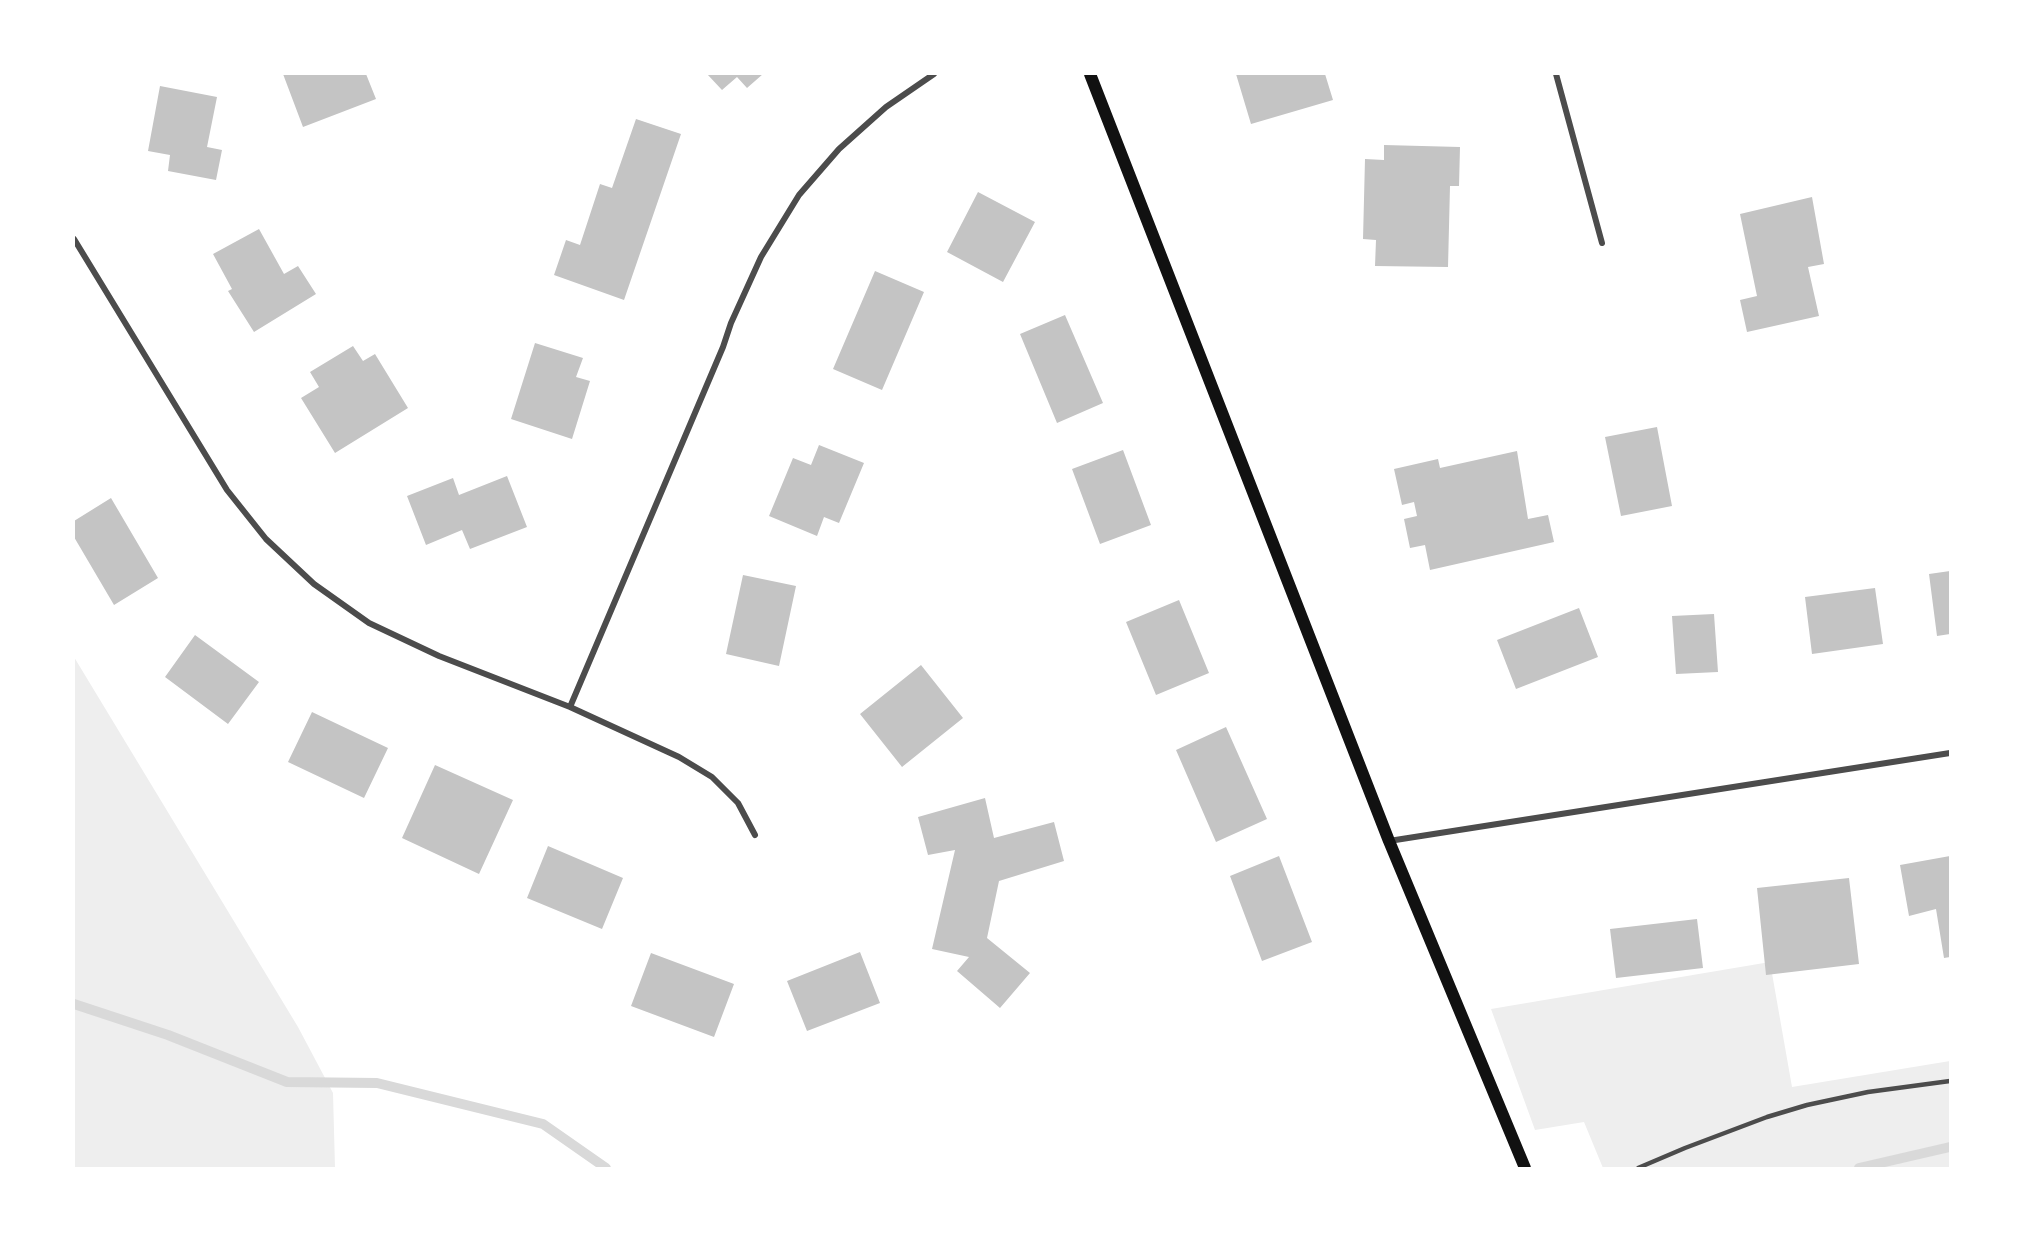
<!DOCTYPE html>
<html>
<head>
<meta charset="utf-8">
<style>
  body { margin:0 }
  #map { position:relative; width:2024px; height:1242px; overflow:hidden; background:#fff; font-family:"Varela Round",sans-serif }
  canvas { display:block }
  .frame { position:absolute; inset:0; border:75px solid #fff; pointer-events:none }
</style>
</head>
<body>
<div id="map">
<canvas width="2024" height="1242"></canvas>
<div class="frame"></div>
</div>
<script>
const context = document.querySelector('canvas').getContext('2d');
context.lineJoin = 'round';
function fillPath(path, color) {
  context.fillStyle = color;
  context.fill(path, 'evenodd');
}
function toPath(rows) {
  const path = new Path2D();
  for (const r of rows) {
    path.moveTo(r[0], r[1]);
    for (let i = 2; i < r.length; i += 2) path.lineTo(r[i], r[i + 1]);
  }
  return path;
}
function strokePath(path, color, width, dash) {
  context.strokeStyle = color;
  context.lineWidth = width;
  context.lineCap = dash ? 'butt' : 'round';
  context.setLineDash(dash || []);
  context.stroke(path);
}
const green = toPath([
  [74,657,298,1027,333,1093,335,1168,74,1168],
  [1770,962,1792,1087,1950,1061,1950,1168,1603,1168,1584,1122,1535,1130,1491,1009]
]);
const stream = toPath([
  [74,1004,168,1035,287,1082,377,1083,543,1124,606,1168],
  [1859,1168,1950,1147]
]);
const building = toPath([
  [283,74,366,74,376,99,303,127],
  [707,74,763,74,747,88,737,77,722,90],
  [1236,74,1325,74,1333,100,1251,124],
  [160,86,217,97,207,147,222,150,216,180,168,171,170,155,148,151],
  [636,119,681,134,624,300,554,275,566,240,580,245,600,184,612,188],
  [1384,145,1460,147,1459,186,1450,186,1448,267,1375,266,1376,240,1363,239,1365,159,1384,160],
  [978,192,1035,222,1003,282,947,252],
  [1812,197,1824,264,1808,267,1819,316,1747,332,1740,300,1757,296,1740,214],
  [259,229,284,274,298,266,316,294,254,332,228,291,232,289,213,254],
  [875,271,924,292,882,390,833,369],
  [1065,315,1103,403,1057,423,1020,334],
  [535,343,583,358,576,377,590,381,572,439,511,419],
  [353,346,363,361,375,354,408,408,335,453,301,398,319,387,310,372],
  [1657,427,1672,506,1621,516,1605,437],
  [819,445,864,463,839,523,824,517,817,536,769,516,793,458,811,465],
  [1123,450,1151,525,1100,544,1072,469],
  [1517,451,1528,519,1548,515,1554,542,1430,570,1425,545,1410,548,1404,519,1417,516,1414,502,1402,505,1394,469,1438,459,1440,468],
  [507,476,527,527,470,549,462,530,426,545,407,496,453,478,459,495],
  [111,498,158,578,114,605,74,537,74,521],
  [1950,571,1950,634,1937,636,1929,574],
  [743,575,796,586,779,666,726,654],
  [1875,588,1883,644,1812,654,1805,597],
  [1179,600,1209,673,1156,695,1126,622],
  [1579,608,1598,657,1516,689,1497,640],
  [1714,614,1718,672,1676,674,1672,616],
  [195,635,259,682,228,724,165,677],
  [921,665,963,718,902,767,860,714],
  [312,712,388,748,364,798,288,762],
  [1226,727,1267,819,1216,842,1176,750],
  [435,765,513,800,479,874,402,838],
  [985,798,994,838,1054,822,1064,861,999,881,987,938,1030,973,1000,1008,957,971,969,957,932,949,955,850,928,855,918,817],
  [548,846,623,878,602,929,527,898],
  [1279,856,1312,942,1262,961,1230,876],
  [1950,856,1950,957,1944,958,1936,909,1909,916,1900,865],
  [1849,878,1859,964,1766,975,1757,888],
  [1697,919,1703,968,1616,978,1610,929],
  [860,952,880,1003,807,1031,787,981],
  [651,953,734,984,714,1037,631,1006]
]);
const service = toPath([
  [1638,1168,1685,1148,1767,1117,1807,1105,1868,1092,1950,1081]
]);
const minor = toPath([
  [1556,74,1602,243],
  [74,239,227,490,266,539,314,584,369,623,439,656,570,707,679,757,712,777,738,803,755,835],
  [570,707,723,347,731,323,761,257,799,195,839,149,886,107,934,74],
  [1389,841,1950,753]
]);
const secondary = toPath([
  [1090,74,1389,841,1525,1168]
]);
fillPath(green, '#eee');
strokePath(stream, '#d9d9d9', 10);
fillPath(building, '#c4c4c4');
strokePath(service, '#4c4c4c', 4.5);
strokePath(minor, '#4c4c4c', 6);
strokePath(secondary, '#111', 12);
</script>
</body>
</html>
